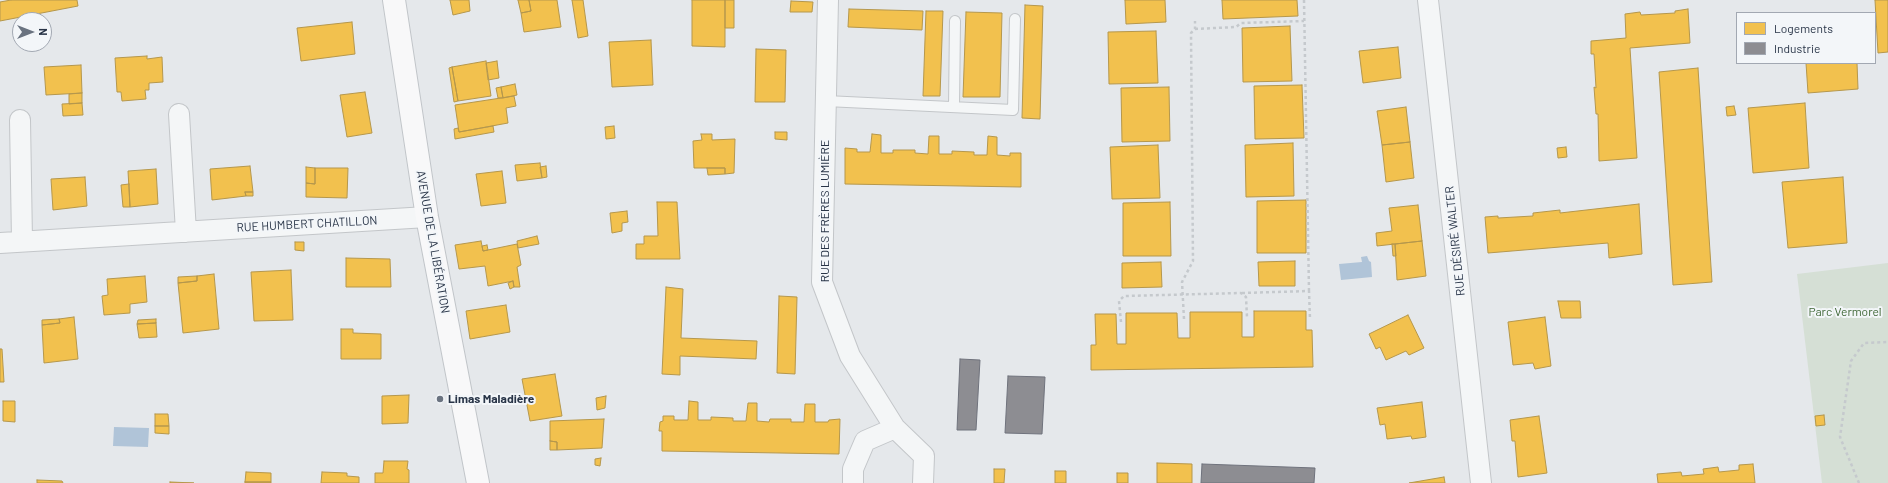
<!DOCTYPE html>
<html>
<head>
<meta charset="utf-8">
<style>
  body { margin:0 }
  #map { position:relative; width:1888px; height:483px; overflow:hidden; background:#e5e8eb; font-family:Barlow,sans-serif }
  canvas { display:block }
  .legend { position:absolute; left:1736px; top:12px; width:140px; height:52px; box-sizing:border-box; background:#f3f6f9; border:1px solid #a2a8b2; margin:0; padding:5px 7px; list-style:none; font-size:12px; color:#283447 }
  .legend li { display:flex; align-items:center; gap:8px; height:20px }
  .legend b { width:20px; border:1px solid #a2a8b2 }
  .north { position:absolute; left:12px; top:12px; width:40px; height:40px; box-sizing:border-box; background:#f3f6f9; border:1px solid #a2a8b2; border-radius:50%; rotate:90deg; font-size:11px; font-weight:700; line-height:16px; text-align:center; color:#283447 }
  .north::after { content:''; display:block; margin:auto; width:14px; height:18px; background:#6a7380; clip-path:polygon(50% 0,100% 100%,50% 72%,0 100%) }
</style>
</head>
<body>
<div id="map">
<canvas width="1888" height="483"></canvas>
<ul class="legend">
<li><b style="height:11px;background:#f2c14e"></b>Logements</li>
<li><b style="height:11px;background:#8d8d92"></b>Industrie</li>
</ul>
<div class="north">N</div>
</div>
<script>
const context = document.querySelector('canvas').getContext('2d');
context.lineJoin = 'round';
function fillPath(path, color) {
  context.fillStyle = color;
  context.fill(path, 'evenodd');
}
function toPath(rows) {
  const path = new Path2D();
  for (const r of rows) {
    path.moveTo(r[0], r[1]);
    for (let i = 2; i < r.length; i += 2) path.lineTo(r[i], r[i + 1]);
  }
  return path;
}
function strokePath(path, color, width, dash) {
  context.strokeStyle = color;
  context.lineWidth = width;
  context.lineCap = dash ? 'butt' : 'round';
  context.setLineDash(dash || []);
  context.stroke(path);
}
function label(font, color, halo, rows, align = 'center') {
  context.font = font + ' Barlow,sans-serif';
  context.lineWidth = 4;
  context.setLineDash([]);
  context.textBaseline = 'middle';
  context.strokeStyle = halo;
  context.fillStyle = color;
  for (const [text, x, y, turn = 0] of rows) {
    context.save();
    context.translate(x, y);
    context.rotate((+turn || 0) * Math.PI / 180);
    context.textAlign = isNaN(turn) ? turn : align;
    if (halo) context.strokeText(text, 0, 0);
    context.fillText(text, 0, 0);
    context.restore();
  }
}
const green = toPath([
  [1888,263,1888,483,1822,483,1797,274]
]);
const water = toPath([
  [1367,256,1369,261,1371,262,1372,277,1341,280,1339,264,1362,262,1361,257],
  [114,427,149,428,148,447,113,446]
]);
const homes = toPath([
  [11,0,77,0,78,6,0,21,0,2,11,0],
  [450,0,469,0,470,11,453,15,450,0],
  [518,0,529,0,531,11,521,13,518,0],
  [529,0,557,0,561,27,524,32,521,13,531,11,529,0],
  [572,0,583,0,588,36,578,38,572,0],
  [692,0,725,0,725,47,692,46,692,0],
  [725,0,734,0,734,28,725,28,725,0],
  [1125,0,1165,0,1166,22,1126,24,1125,0],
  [1222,0,1297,0,1298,16,1223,19,1222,0],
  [1875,0,1888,0,1888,52,1878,53,1875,0],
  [791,1,813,2,812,12,790,12,791,1],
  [1025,5,1043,6,1040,119,1022,118,1025,5],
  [849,9,923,11,922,30,848,27,849,9],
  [1688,9,1690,43,1630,48,1637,158,1599,161,1598,114,1596,114,1594,87,1596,88,1594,54,1591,54,1591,41,1626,38,1625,14,1640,12,1641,15,1675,13,1675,11,1688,9],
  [926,11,943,11,940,96,923,96,926,11],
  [966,12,1002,13,1000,97,963,97,966,12],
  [352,22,355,54,301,61,297,28,352,22],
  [1290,26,1292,81,1243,82,1242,28,1290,26],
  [1156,31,1158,83,1109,84,1108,32,1156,31],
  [651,40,653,85,612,87,609,42,651,40],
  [1398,47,1401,78,1363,83,1359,51,1398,47],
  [756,49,786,50,785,102,755,102,756,49],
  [147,56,147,59,162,57,163,82,149,83,149,90,145,90,146,99,122,101,121,92,117,92,115,58,147,56],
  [486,61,491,96,458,101,452,67,486,61],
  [497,61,499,78,488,80,486,63,497,61],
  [1806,63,1857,63,1858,89,1808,93,1806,63],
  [81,65,82,93,46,95,44,67,81,65],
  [452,67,458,101,454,102,449,68,452,67],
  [1698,68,1712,282,1673,285,1659,72,1698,68],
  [515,84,517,95,503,98,501,87,515,84],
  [1302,85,1304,138,1255,139,1254,86,1302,85],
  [501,87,503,98,498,98,496,88,501,87],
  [1169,87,1170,141,1122,142,1121,88,1169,87],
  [365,92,372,133,347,137,340,95,365,92],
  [82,93,82,103,69,104,69,94,82,93],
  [514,96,516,106,506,108,508,123,459,132,455,105,514,96],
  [82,103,83,115,63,116,62,104,82,103],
  [1805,103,1809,168,1753,173,1748,108,1805,103],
  [1734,106,1736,115,1727,116,1726,107,1734,106],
  [1406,107,1410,142,1382,145,1377,111,1406,107],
  [493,126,494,132,455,139,454,129,458,128,459,132,493,126],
  [614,126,615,138,606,139,605,127,614,126],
  [775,132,787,132,787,140,775,139,775,132],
  [701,134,712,134,712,140,735,139,734,173,725,174,725,168,694,168,693,141,702,140,701,134],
  [872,134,881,135,881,153,893,153,893,150,915,150,915,153,928,154,929,136,939,136,939,154,952,154,952,151,974,152,974,155,987,155,988,136,997,137,997,155,1010,156,1010,153,1021,153,1021,187,845,184,845,148,857,149,857,152,870,152,872,134],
  [1410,142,1414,178,1386,182,1382,145,1410,142],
  [1293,143,1294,196,1246,197,1245,145,1293,143],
  [1158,145,1160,198,1112,199,1110,147,1158,145],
  [1566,147,1567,157,1558,158,1557,148,1566,147],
  [540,163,542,178,517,181,515,165,540,163],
  [250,166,253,192,245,192,246,196,212,200,210,169,250,166],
  [546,166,547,177,542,178,540,167,546,166],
  [306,167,315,168,315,184,306,183,306,167],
  [315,168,348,168,347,198,306,197,306,183,315,184,315,168],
  [707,168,725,168,725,174,708,175,707,168],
  [156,169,158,204,130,207,128,171,156,169],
  [502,171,506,203,481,206,476,174,502,171],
  [85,177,87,206,53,210,51,179,85,177],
  [1843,177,1847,243,1788,248,1782,182,1843,177],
  [129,184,130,207,123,207,121,185,129,184],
  [245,192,253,192,253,196,246,196,245,192],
  [1306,200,1306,253,1257,253,1257,201,1306,200],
  [657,202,677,202,680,259,636,259,636,244,644,244,644,236,658,236,657,202],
  [1170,202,1171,256,1123,256,1123,203,1170,202],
  [1639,204,1642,254,1609,258,1608,243,1488,253,1485,217,1498,216,1498,218,1533,216,1533,213,1560,210,1560,213,1639,204],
  [1418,205,1422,241,1377,246,1376,233,1392,231,1389,208,1418,205],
  [627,211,628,222,622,223,622,231,612,233,610,213,627,211],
  [537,236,539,244,518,248,517,241,537,236],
  [481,241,483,251,517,244,521,265,517,267,520,287,514,287,513,281,488,286,485,266,459,269,455,245,481,241],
  [1422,241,1426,276,1397,280,1395,244,1422,241],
  [295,242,304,242,304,251,295,250,295,242],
  [1392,244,1395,244,1396,256,1393,256,1392,244],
  [487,245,488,250,483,251,482,246,487,245],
  [346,258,390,259,391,287,346,287,346,258],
  [1295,261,1295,286,1259,286,1258,262,1295,261],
  [1161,262,1162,287,1122,288,1122,263,1161,262],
  [291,270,293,320,254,321,251,272,291,270],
  [214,274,219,329,183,333,178,283,197,281,197,276,214,274],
  [145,276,147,302,130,304,130,313,104,315,102,296,108,295,107,279,145,276],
  [197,276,197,281,178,283,178,277,197,276],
  [513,281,514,287,510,289,508,283,513,281],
  [666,287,683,289,681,338,757,341,756,359,680,356,680,375,662,374,666,287],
  [779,296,797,297,795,374,777,373,779,296],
  [1558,301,1580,301,1581,318,1561,318,1558,301],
  [506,305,510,332,470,339,466,311,506,305],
  [1254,311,1306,311,1306,330,1312,330,1313,367,1091,370,1091,345,1096,345,1095,314,1116,314,1117,344,1126,344,1126,313,1177,313,1178,338,1190,338,1190,312,1242,312,1242,337,1254,337,1254,311],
  [1408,315,1424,348,1409,355,1406,351,1386,360,1380,347,1376,349,1369,334,1408,315],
  [74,317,78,359,44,363,42,325,60,323,59,319,74,317],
  [1545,317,1551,366,1535,369,1533,363,1513,365,1508,322,1545,317],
  [59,319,60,323,42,325,42,320,59,319],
  [156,319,156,323,137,324,138,320,156,319],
  [156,323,157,337,139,338,137,324,156,323],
  [341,329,353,329,353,333,381,334,381,359,341,359,341,329],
  [0,349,2,349,4,382,0,382,0,349],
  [555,374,562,416,530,421,522,379,555,374],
  [409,395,408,423,382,424,382,396,409,395],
  [606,396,605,408,597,410,596,398,606,396],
  [3,401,15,401,15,422,3,421,3,401],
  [689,401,698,402,698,420,711,420,711,417,733,418,733,421,746,421,748,403,757,403,757,421,769,422,770,419,791,419,791,422,804,422,805,404,815,404,815,422,828,422,829,420,840,419,839,454,662,451,662,431,659,431,660,422,663,421,663,416,674,416,674,420,688,420,689,401],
  [1422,402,1426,437,1412,439,1411,436,1387,439,1385,424,1380,425,1377,408,1422,402],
  [155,414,168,414,169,426,155,426,155,414],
  [1824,415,1825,425,1816,426,1815,416,1824,415],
  [1539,416,1547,473,1518,477,1515,441,1512,441,1510,420,1539,416],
  [604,419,602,448,557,450,557,442,550,441,550,421,604,419],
  [155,426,169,426,169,434,155,433,155,426],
  [550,441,557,442,557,450,550,450,550,441],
  [601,458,600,466,595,465,595,459,601,458],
  [384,461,408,461,407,469,409,470,409,483,375,483,375,473,383,473,384,461],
  [1157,463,1192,464,1192,483,1157,483,1157,463],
  [1753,464,1755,483,1658,483,1657,474,1681,472,1682,476,1704,474,1703,469,1718,467,1719,472,1739,470,1739,465,1753,464],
  [994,469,1005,469,1004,483,994,483,994,469],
  [1055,471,1066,471,1066,483,1055,483,1055,471],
  [246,472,271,473,271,482,245,482,246,472],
  [322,472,347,473,347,476,359,477,359,483,321,483,322,472],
  [1117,473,1128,473,1128,483,1117,483,1117,473],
  [1444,477,1445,483,1409,483,1444,477],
  [37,480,62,481,63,483,37,483,37,480],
  [170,482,194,483,170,483,170,482],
  [245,482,271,482,271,483,245,483,245,482]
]);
const industry = toPath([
  [960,359,980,360,976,430,957,430,960,359],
  [1008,376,1045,377,1042,434,1005,433,1008,376],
  [1202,464,1315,468,1314,483,1201,483,1202,464]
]);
const path = toPath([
  [1304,0,1309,291],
  [1195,29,1236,27,1241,23,1304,21],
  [1242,293,1309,291,1310,319],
  [1184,319,1182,282,1193,261,1191,33,1195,29,1195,21],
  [1121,322,1119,301,1124,296,1241,293,1246,297,1247,317],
  [1859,483,1840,437,1851,361,1864,343,1888,342]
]);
const service = toPath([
  [826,101,1013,110,1015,19],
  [954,107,955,21]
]);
const minor = toPath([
  [828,0,822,282,850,356,895,428,924,456,923,483],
  [1428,0,1481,483],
  [179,114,186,232],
  [20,120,22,241],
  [0,243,427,217],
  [853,483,853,469,865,441,895,428]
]);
const primary = toPath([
  [394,0,427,217,478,483]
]);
const markers = [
  [440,399,4,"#6a7380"]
];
const streetNames = [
  ["RUE DES FRÈRES LUMIÈRE",825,211,-90],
  ["RUE HUMBERT CHATILLON",307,224,-3],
  ["RUE DÉSIRÉ WALTER",1455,241,-96],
  ["AVENUE DE LA LIBÉRATION",433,242,80]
];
const parkNames = [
  ["Parc Vermorel",1845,312]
];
const poiNames = [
  ["Limas Maladière",448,399]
];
fillPath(green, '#d5dfd5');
fillPath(water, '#b0c4d8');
fillPath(homes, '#f2c14e');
strokePath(homes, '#b5974c', 1);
fillPath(industry, '#8d8d92');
strokePath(industry, '#6f727c', 1);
strokePath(service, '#c3c6c9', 12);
strokePath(minor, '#c3c6c9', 22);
strokePath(primary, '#c1c5c9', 24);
strokePath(path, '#c5c9cd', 2.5, [3, 3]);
strokePath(service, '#f4f6f7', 10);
strokePath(minor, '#f4f6f7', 20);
strokePath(primary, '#f8f8f9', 22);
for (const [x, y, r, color] of markers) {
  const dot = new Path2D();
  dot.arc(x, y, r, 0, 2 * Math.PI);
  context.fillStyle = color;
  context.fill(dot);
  strokePath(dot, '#f3f6f9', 1.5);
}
label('12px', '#283447', '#f3f6f9', streetNames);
label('12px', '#3d6534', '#f3f6f9', parkNames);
label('bold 12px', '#283447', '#f3f6f9', poiNames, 'left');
</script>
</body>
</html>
